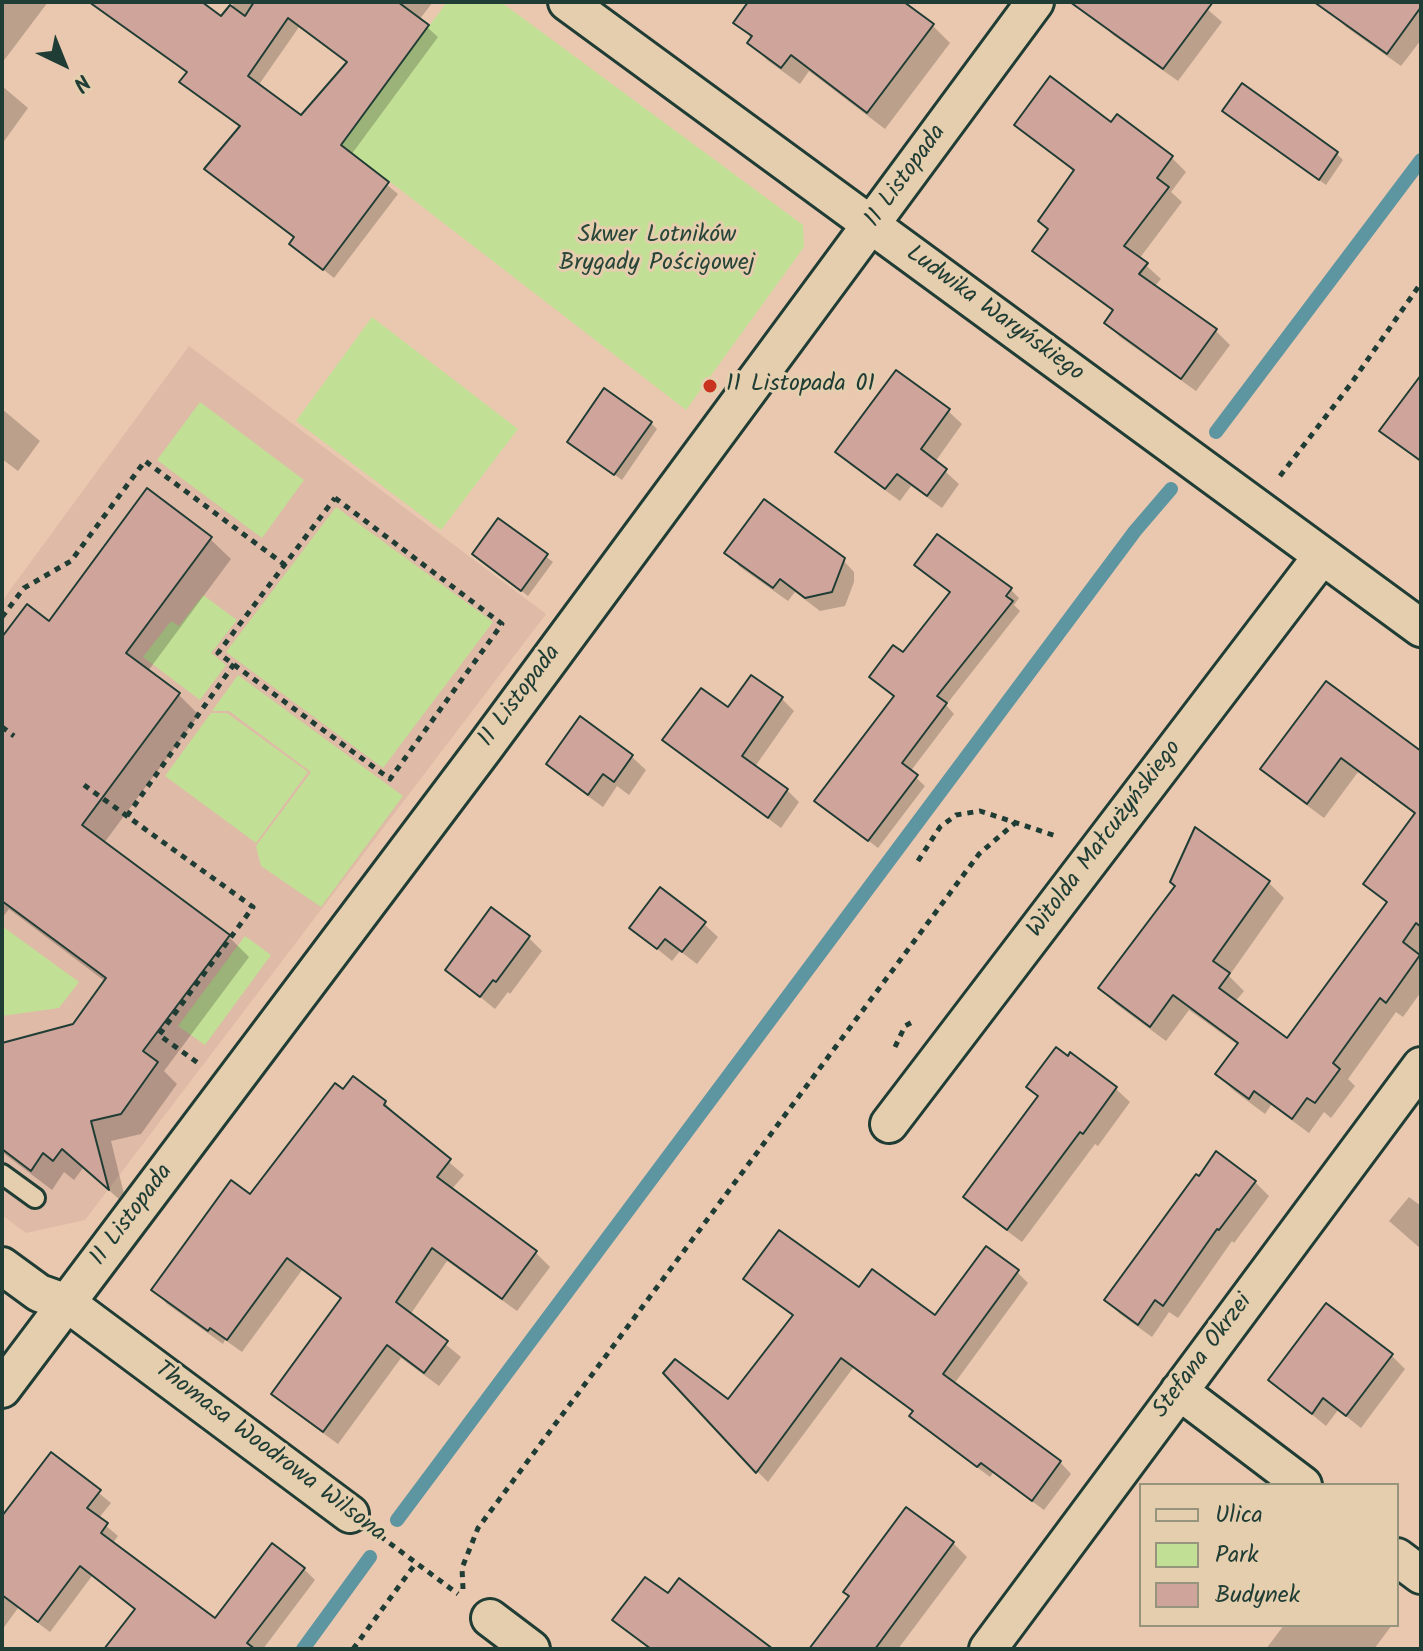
<!DOCTYPE html>
<html>
<head>
<meta charset="utf-8">
<style>
  body { margin:0 }
  #map { position:relative; width:1423px; height:1651px; overflow:hidden; background:#eac8af; font-family:Kalam,sans-serif }
  canvas { display:block }
  .frame { position:absolute; inset:0; border:4px solid #1f3d34; pointer-events:none }
  .legend { position:absolute; left:1139px; top:1483px; width:260px; height:144px; box-sizing:border-box; background:#e5ceae; border:2px solid #96947d; margin:0; padding:10px 14px; list-style:none; font-size:24px; color:#1f3d34 }
  .legend li { display:flex; align-items:center; gap:16px; height:40px }
  .legend b { width:40px; border:2px solid #96947d }
  .north { position:absolute; left:24px; top:24px; width:80px; height:80px; -webkit-text-stroke:6px #e5ceae; paint-order:stroke; rotate:137deg; font-size:22px; font-weight:700; line-height:32px; text-align:center; color:#1f3d34 }
  .north::after { content:''; display:block; margin:auto; width:28px; height:36px; background:#1f3d34; clip-path:polygon(50% 0,100% 100%,50% 72%,0 100%) }
</style>
</head>
<body>
<div id="map">
<canvas width="1423" height="1651"></canvas>
<div class="frame"></div>
<ul class="legend">
<li><b style="height:10px;background:#e5ceae"></b>Ulica</li>
<li><b style="height:22px;background:#c2df96"></b>Park</li>
<li><b style="height:22px;background:#cfa49a"></b>Budynek</li>
</ul>
<div class="north">N</div>
</div>
<script>
const context = document.querySelector('canvas').getContext('2d');
context.lineJoin = 'round';
function fillPath(path, color) {
  context.fillStyle = color;
  context.fill(path, 'evenodd');
}
function toPath(rows) {
  const path = new Path2D();
  for (const r of rows) {
    path.moveTo(r[0], r[1]);
    for (let i = 2; i < r.length; i += 2) path.lineTo(r[i], r[i + 1]);
  }
  return path;
}
function strokePath(path, color, width, dash) {
  context.strokeStyle = color;
  context.lineWidth = width;
  context.lineCap = dash ? 'butt' : 'round';
  context.setLineDash(dash || []);
  context.stroke(path);
}
function label(font, color, halo, rows, align = 'center') {
  context.font = font + ' Kalam,sans-serif';
  context.lineWidth = 6;
  context.setLineDash([]);
  context.textBaseline = 'middle';
  context.strokeStyle = halo;
  context.fillStyle = color;
  for (const [text, x, y, turn = 0] of rows) {
    context.save();
    context.translate(x, y);
    context.rotate((+turn || 0) * Math.PI / 180);
    context.textAlign = isNaN(turn) ? turn : align;
    if (halo) context.strokeText(text, 0, 0);
    context.fillText(text, 0, 0);
    context.restore();
  }
}
const built = toPath([
  [189,346,546,614,85,1220,26,1233,2,1215,2,601]
]);
const green = toPath([
  [447,2,501,2,803,225,804,247,686,410,341,144],
  [372,317,518,429,441,530,296,421],
  [200,402,304,480,262,538,157,460],
  [336,507,493,622,383,768,226,652],
  [203,595,237,620,211,653,226,665,200,700,143,657,171,621,179,626],
  [238,675,403,796,321,907,261,866,256,846,311,772,229,711,212,711],
  [211,713,227,713,308,772,256,843,165,776],
  [2,926,79,982,59,1008,2,1016],
  [245,936,271,955,205,1045,178,1026]
]);
const shadow = toPath([
  [2,2,48,2,2,63],
  [90,2,199,2,222,19,235,2,433,2,419,20,438,37,351,155,398,194,334,278,291,244,295,239,207,169,241,128,182,82,188,73],
  [299,27,348,63,302,118,258,86],
  [751,2,901,2,933,26,950,43,885,129,809,71,800,84,767,60,750,42,752,39,736,22],
  [1114,2,1199,2,1222,22,1178,81,1113,35,1099,21],
  [1340,2,1421,2,1421,40,1401,66,1346,27,1332,13],
  [2,86,28,108,2,144],
  [1117,117,1172,158,1186,172,1171,192,1182,202,1139,259,1161,279,1154,287,1216,331,1230,345,1196,391,1120,337,1106,323,1114,312,1049,265,1035,251,1050,230,1075,172,1031,138,1017,124,1111,125],
  [1231,117,1337,154,1343,160,1326,185],
  [1421,378,1421,463,1382,431],
  [2,409,40,441,18,471,2,459],
  [948,411,962,424,935,462,959,484,942,508,911,486,900,501,852,466,838,452],
  [651,423,657,429,622,480,569,442],
  [499,521,553,562,528,596,474,554],
  [210,539,231,559,148,671,178,694,199,715,104,843,228,936,249,957,164,1071,177,1084,141,1134,111,1141,127,1206,83,1168,74,1180,64,1172,52,1190,2,1152,2,1045,74,1026,106,982,9,909,2,918,2,641,49,624],
  [727,553,840,557,854,572,854,582,845,606,820,611,795,592,788,601,740,567],
  [917,565,1011,590,1019,598,1014,605,1020,611,946,705,954,714,910,772,925,786,878,848,816,801,896,697,871,677,903,655,952,594],
  [751,678,782,699,794,711,754,768,787,790,799,802,781,828,677,751,665,740,728,710],
  [1326,683,1421,753,1419,957,1421,992,1403,1017,1396,1012,1348,1079,1355,1086,1331,1118,1324,1112,1309,1133,1271,1105,1265,1114,1233,1090,1217,1074,1238,1045,1189,1010,1166,1041,1116,1004,1100,988,1269,883,1284,898,1229,976,1244,991,1235,1002,1288,1041,1388,904,1366,883,1416,815,1358,772,1324,818,1278,784,1262,769],
  [581,719,632,757,646,770,629,795,617,786,603,807,563,778,549,764],
  [704,924,718,937,697,964,680,951,672,961,632,928],
  [528,937,542,951,510,994,508,992,495,1009,447,970],
  [1071,1055,1116,1089,1130,1102,1098,1146,1095,1144,1022,1242,980,1211,966,1197],
  [344,1092,385,1103,399,1117,397,1118,464,1175,451,1190,536,1253,550,1267,517,1311,447,1261,410,1315,461,1357,439,1386,401,1358,338,1444,287,1407,273,1393,342,1300,302,1270,242,1352,225,1340,223,1344,167,1304,154,1290,250,1196],
  [1255,1182,1269,1196,1234,1243,1232,1241,1178,1318,1169,1312,1152,1337,1120,1314,1106,1300],
  [1409,1197,1421,1206,1421,1249,1389,1221],
  [1017,1272,1028,1283,954,1384,1060,1462,1071,1474,1044,1510,993,1473,990,1477,923,1427,912,1416,914,1412,853,1368,768,1482,757,1471,728,1402,794,1317,746,1279,859,1290,935,1318],
  [1391,1355,1405,1369,1361,1428,1338,1410,1326,1426,1270,1380],
  [52,1455,111,1503,98,1519,118,1536,112,1544,215,1621,304,1569,315,1580,263,1649,120,1649,136,1610,92,1576,50,1632,18,1608,2,1630,2,1521],
  [953,1543,967,1557,898,1649,811,1649],
  [615,1620,765,1649,649,1649],
  [1284,1625,1392,1625,1374,1649,1266,1649]
]);
const stream = toPath([
  [1216,432,1421,160],
  [397,1520,1135,531,1171,489],
  [303,1649,370,1557]
]);
const building = toPath([
  [89,2,202,2,221,16,230,5,245,16,254,2,398,2,429,25,341,145,389,182,323,270,289,244,294,237,204,169,240,126,179,82,187,72,89,2],
  [288,18,347,62,301,115,248,76,288,18],
  [748,2,904,2,934,24,867,113,791,55,781,68,747,43,752,36,733,23,748,2],
  [1070,2,1213,2,1163,69,1070,2],
  [1314,2,1421,2,1421,7,1387,54,1314,2],
  [1050,76,1111,122,1117,114,1173,156,1157,178,1169,187,1124,246,1148,263,1139,274,1217,329,1181,379,1104,323,1113,310,1032,251,1048,229,1038,221,1074,170,1014,125,1050,76],
  [1242,83,1338,152,1319,180,1222,111,1242,83],
  [896,370,950,409,921,449,947,469,927,496,897,474,885,489,835,452,896,370],
  [1421,375,1421,461,1379,431,1421,375],
  [604,388,652,422,614,475,567,442,604,388],
  [147,488,212,537,126,653,180,693,82,825,230,935,143,1051,158,1062,121,1114,91,1121,109,1190,62,1149,53,1161,43,1153,31,1171,2,1149,2,1043,73,1024,106,978,2,901,2,637,27,604,49,621,147,488],
  [764,499,845,558,832,592,805,598,780,579,773,588,724,553,764,499],
  [498,518,548,554,521,591,472,554,498,518],
  [937,534,1012,588,1006,596,1013,601,937,696,947,703,902,763,918,775,868,841,814,801,894,696,869,677,893,645,903,652,950,592,914,565,937,534],
  [751,675,783,697,742,756,788,789,768,818,662,740,701,688,728,707,751,675],
  [1326,681,1421,751,1421,927,1416,923,1403,942,1420,955,1386,1003,1380,998,1333,1063,1340,1069,1315,1103,1307,1098,1292,1119,1254,1091,1249,1099,1215,1074,1238,1043,1173,995,1150,1027,1098,988,1175,886,1170,882,1195,827,1270,881,1213,961,1230,973,1219,988,1287,1038,1387,902,1363,884,1415,813,1341,758,1307,804,1260,769,1326,681],
  [580,716,633,755,614,782,603,774,588,795,546,764,580,716],
  [660,887,706,922,682,952,665,939,657,949,629,928,660,887],
  [491,907,530,936,496,982,493,980,480,997,445,970,491,907],
  [1056,1047,1068,1056,1070,1052,1117,1087,1083,1134,1080,1132,1007,1230,963,1197,1038,1096,1026,1087,1056,1047],
  [353,1076,386,1101,384,1105,451,1159,437,1177,537,1251,502,1299,432,1248,396,1302,448,1341,424,1373,387,1345,323,1432,271,1394,341,1298,287,1258,227,1340,210,1328,208,1331,151,1290,231,1180,250,1194,335,1083,343,1089,353,1076],
  [1216,1151,1256,1181,1219,1230,1217,1229,1163,1306,1155,1300,1138,1325,1104,1300,1196,1174,1199,1176,1216,1151],
  [779,1230,859,1287,872,1269,935,1315,986,1246,1019,1270,943,1374,1061,1461,1032,1501,981,1463,977,1467,909,1416,913,1411,841,1358,756,1473,663,1373,675,1359,728,1399,793,1315,743,1279,779,1230],
  [1326,1303,1393,1354,1346,1416,1323,1398,1312,1414,1268,1380,1326,1303],
  [51,1452,101,1490,87,1508,108,1523,101,1533,215,1618,272,1543,305,1568,247,1643,255,1649,104,1649,135,1609,80,1566,38,1622,2,1595,2,1516,51,1452],
  [906,1507,954,1542,875,1649,809,1649,849,1596,843,1592,906,1507],
  [645,1577,668,1593,679,1578,773,1649,651,1649,612,1620,645,1577]
]);
const path = toPath([
  [1280,476,1350,385,1421,283],
  [335,498,502,624,390,779,218,653,335,498],
  [2,617,24,588,71,561,145,461,285,565],
  [2,727,14,736],
  [84,785,253,907,159,1035,198,1063],
  [127,816,234,664],
  [918,861,940,827,956,815,980,811,1059,837],
  [895,1047,905,1026,914,1021],
  [380,1536,458,1594],
  [463,1589,462,1568,478,1528,979,854,1015,823],
  [353,1649,416,1563]
]);
const service = toPath([
  [2,1174,35,1198]
]);
const minor = toPath([
  [567,2,1421,628],
  [889,1124,1322,556],
  [2,1266,39,1293,67,1303,350,1514],
  [2,1389,485,747,1035,2],
  [1179,1391,1303,1485],
  [1397,1557,1421,1575],
  [490,1618,531,1649],
  [988,1649,1421,1066]
]);
const markers = [
  [710,386,8,"#c8321e"]
];
const streetNames = [
  ["11 Listopada",907,177,-54],
  ["Ludwika Waryńskiego",994,315,36],
  ["11 Listopada",521,697,-53],
  ["Witolda Małcużyńskiego",1106,840,-53],
  ["11 Listopada",133,1216,-53],
  ["Stefana Okrzei",1204,1357,-53],
  ["Thomasa Woodrowa Wilsona",269,1453,37]
];
const parkNames = [
  ["Skwer Lotników",657,237],
  ["Brygady Pościgowej",657,265]
];
const poiNames = [
  ["11 Listopada 01",726,386]
];
fillPath(built, '#debaa7');
fillPath(green, '#c2df96');
fillPath(shadow, '#0003');
strokePath(stream, '#5d95a0', 14);
fillPath(building, '#cfa49a');
strokePath(building, '#1f3d34', 2);
strokePath(service, '#1f3d34', 24);
strokePath(minor, '#1f3d34', 42);
strokePath(path, '#1f3d34', 5, [6, 6]);
strokePath(service, '#e5ceae', 18);
strokePath(minor, '#e5ceae', 36);
for (const [x, y, r, color] of markers) {
  const dot = new Path2D();
  dot.arc(x, y, r, 0, 2 * Math.PI);
  context.fillStyle = color;
  context.fill(dot);
  strokePath(dot, '#e5ceae', 3);
}
label('24px', '#1f3d34', '#e5ceae', streetNames);
label('24px', '#274539', '#e5ceae', parkNames);
label('24px', '#1f3d34', '#e5ceae', poiNames, 'left');
</script>
</body>
</html>
